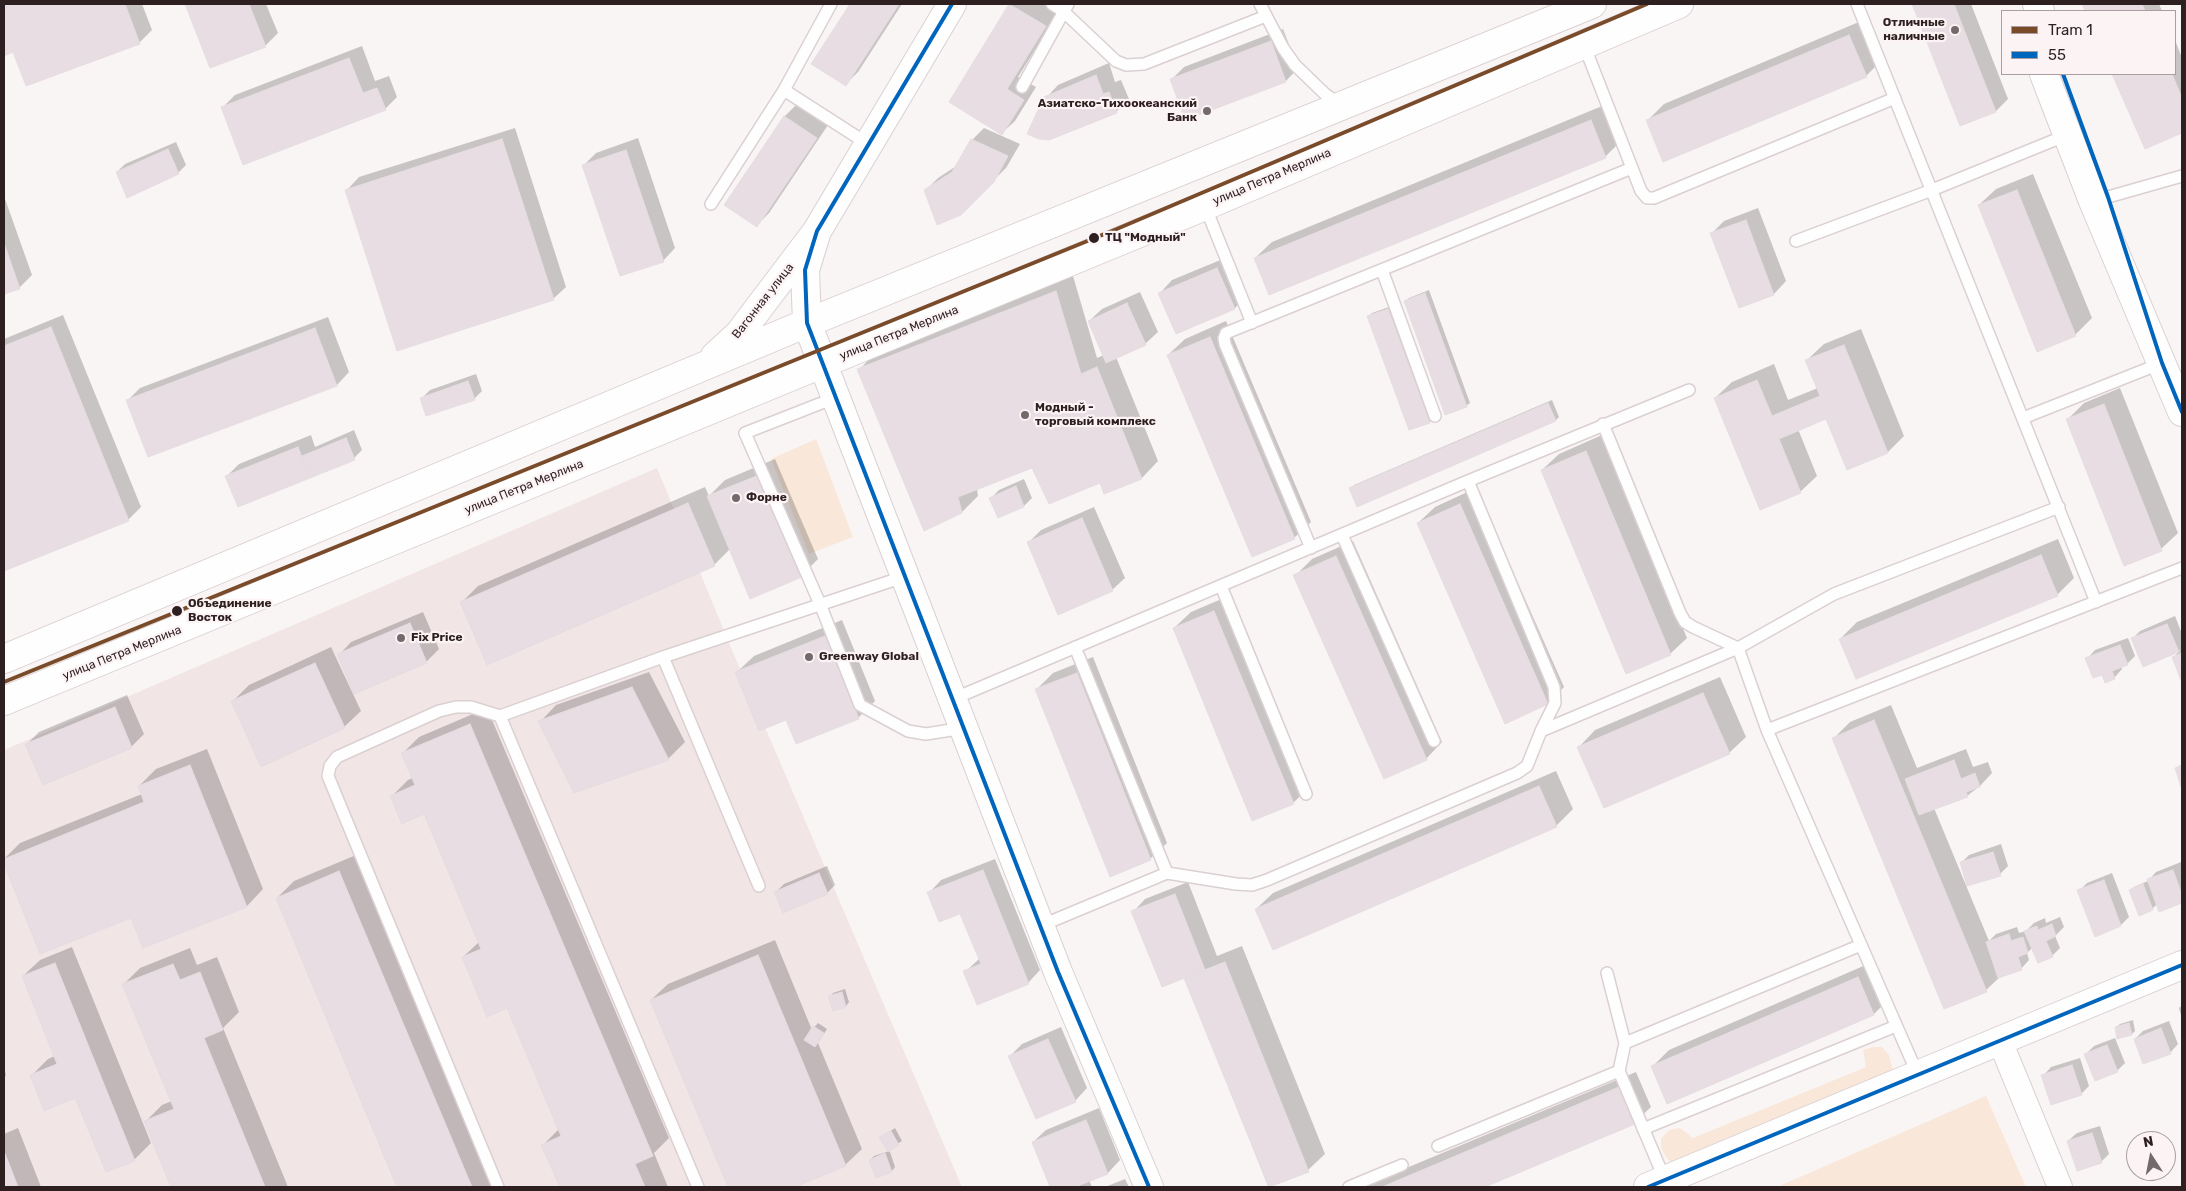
<!DOCTYPE html>
<html>
<head>
<meta charset="utf-8">
<style>
  body { margin:0 }
  #map { position:relative; width:2186px; height:1191px; overflow:hidden; background:#faf5f5; font-family:Rubik,sans-serif }
  canvas { display:block }
  .frame { position:absolute; inset:0; border:5px solid #2e1f21; pointer-events:none }
  .legend { position:absolute; left:2001px; top:10px; width:175px; height:65px; box-sizing:border-box; background:#fcf3f4; border:1px solid #aa9ea0; margin:0; padding:6px 9px; list-style:none; font-size:15px; color:#2e1f21 }
  .legend li { display:flex; align-items:center; gap:10px; height:25px }
  .legend b { width:25px; border:1px solid #aa9ea0 }
  .north { position:absolute; left:2126px; top:1131px; width:50px; height:50px; box-sizing:border-box; background:#fcf3f4; border:1px solid #aa9ea0; border-radius:50%; rotate:349deg; font-size:14px; font-weight:700; line-height:20px; text-align:center; color:#2e1f21 }
  .north::after { content:''; display:block; margin:auto; width:18px; height:22px; background:#756a6b; clip-path:polygon(50% 0,100% 100%,50% 72%,0 100%) }
</style>
</head>
<body>
<div id="map">
<canvas width="2186" height="1191"></canvas>
<div class="frame"></div>
<ul class="legend">
<li><b style="height:6px;background:#7a4b2a"></b>Tram 1</li>
<li><b style="height:6px;background:#0065bd"></b>55</li>
</ul>
<div class="north">N</div>
</div>
<script>
const context = document.querySelector('canvas').getContext('2d');
context.lineJoin = 'round';
function fillPath(path, color) {
  context.fillStyle = color;
  context.fill(path, 'evenodd');
}
function toPath(rows) {
  const path = new Path2D();
  for (const r of rows) {
    path.moveTo(r[0], r[1]);
    for (let i = 2; i < r.length; i += 2) path.lineTo(r[i], r[i + 1]);
  }
  return path;
}
function strokePath(path, color, width, dash) {
  context.strokeStyle = color;
  context.lineWidth = width;
  context.lineCap = dash ? 'butt' : 'round';
  context.setLineDash(dash || []);
  context.stroke(path);
}
function label(font, color, halo, rows, align = 'center') {
  context.font = font + ' Rubik,sans-serif';
  context.lineWidth = 4.5;
  context.setLineDash([]);
  context.textBaseline = 'middle';
  context.strokeStyle = halo;
  context.fillStyle = color;
  for (const [text, x, y, turn = 0] of rows) {
    context.save();
    context.translate(x, y);
    context.rotate((+turn || 0) * Math.PI / 180);
    context.textAlign = isNaN(turn) ? turn : align;
    if (halo) context.strokeText(text, 0, 0);
    context.fillText(text, 0, 0);
    context.restore();
  }
}
const built = toPath([
  [657,468,732,650,962,1187,4,1187,4,750]
]);
const green = toPath([
  [816,439,853,537,809,554,771,459],
  [1872,1047,1882,1047,1889,1055,1893,1070,1670,1162,1666,1157,1661,1148,1661,1139,1669,1130,1680,1128,1693,1138,1866,1067,1863,1050],
  [1986,1096,2026,1187,1777,1187]
]);
const shadow = toPath([
  [4,4,142,4,152,30,139,43,14,51,4,54],
  [186,4,266,4,278,33,265,46,211,67],
  [851,4,902,4,858,72,846,84,813,63],
  [1011,4,1043,4,1058,13,1018,77,1036,87,1015,121,1002,133,950,101],
  [1913,4,1971,4,2008,99,1996,111,1961,125],
  [2084,4,2159,4,2162,11,2087,11],
  [1866,19,1883,59,1866,76,1647,121,1664,104],
  [1283,29,1298,68,1286,81,1172,79,1184,67],
  [2175,40,2182,58,2182,131,2145,147,2113,74,2175,74],
  [362,46,375,81,389,76,397,97,385,109,222,108,235,95],
  [1109,63,1115,82,1121,80,1129,99,1116,112,1046,98,1058,85],
  [797,104,828,125,769,213,757,225,726,204,785,116],
  [1607,104,1622,140,1605,157,1270,294,1255,258,1272,242],
  [515,128,566,287,553,299,347,190,359,177],
  [984,128,1020,144,1006,168,960,213,925,191,938,178,958,165,972,140],
  [638,138,675,248,663,261,584,165,596,153],
  [176,142,186,165,178,173,117,172,125,164],
  [2033,174,2092,318,2075,335,1979,205,1996,189],
  [4,196,32,275,19,288,4,293],
  [1758,208,1786,281,1774,294,1740,306,1712,233,1724,221],
  [1230,256,1247,296,1235,308,1160,293,1172,280],
  [1073,276,1097,358,1104,355,1089,321,1102,309,1140,292,1158,332,1145,344,1116,357,1158,461,1142,478,1100,481,1033,467,977,489,978,496,962,512,859,370,875,353],
  [1429,290,1470,403,1466,406,1405,301,1409,298],
  [1392,306,1433,418,1430,422,1410,429,1368,317,1372,313],
  [63,315,141,507,128,520,4,570,4,339],
  [328,317,349,372,337,385,149,456,128,400,140,388],
  [1226,321,1311,522,1294,538,1168,355,1185,339],
  [1861,329,1904,436,1888,452,1848,469,1827,418,1798,429,1817,476,1800,492,1715,398,1732,382,1774,364,1788,400,1818,388,1807,360,1824,344],
  [476,374,482,391,474,399,422,398,430,390],
  [2120,388,2178,533,2161,549,2125,564,2067,420,2084,403],
  [1552,400,1559,417,1556,420,1350,488,1354,485],
  [354,430,362,450,354,458,239,505,227,476,239,464,311,435,315,447],
  [1602,435,1687,638,1670,654,1542,470,1559,454],
  [775,459,818,559,801,576,730,549,714,565,488,663,461,603,478,586,705,487,709,496,725,480],
  [1024,479,1032,498,1024,506,999,516,991,498,999,490],
  [1476,488,1564,687,1548,703,1418,523,1435,507],
  [1094,507,1125,578,1112,590,1029,542,1041,530],
  [2058,539,2074,578,2057,595,1840,639,1857,622],
  [1353,541,1442,742,1426,759,1295,576,1312,559],
  [1231,595,1310,787,1293,803,1174,628,1191,612],
  [423,612,439,649,426,662,339,655,351,642],
  [2175,616,2182,634,2182,679,2173,658,2180,650,2143,666,2132,639,2140,631],
  [842,620,875,701,858,718,787,718,737,672,754,656],
  [2128,638,2135,656,2127,664,2121,666,2122,669,2114,678,2102,673,2087,659,2095,650],
  [331,647,361,711,344,727,233,701,249,685],
  [1093,657,1167,843,1150,859,1037,689,1053,673],
  [649,672,685,742,669,758,575,792,540,722,556,705],
  [1720,677,1746,737,1729,753,1579,747,1595,730],
  [127,695,144,734,132,746,43,783,27,744,39,732],
  [1891,705,1917,768,1966,749,1973,767,1988,762,1992,773,1980,786,1967,796,1934,808,1989,941,1996,934,2017,927,2019,933,2026,931,2034,923,2045,918,2046,923,2060,917,2064,927,2055,936,2060,948,2052,956,2033,947,2027,953,2029,960,2021,969,2001,976,1986,990,1834,738,1850,722],
  [487,708,669,1138,654,1153,668,1187,561,1187,543,1145,559,1129,508,1007,463,957,479,942,424,813,392,796,408,780,413,778,403,753,419,737],
  [207,749,263,889,247,906,144,946,132,916,41,952,4,859,20,843,142,794,139,786,156,769],
  [1556,771,1573,809,1556,826,1256,909,1273,893],
  [2001,844,2008,866,2000,874,1961,863,1969,855],
  [356,855,495,1187,398,1187,277,898,294,881],
  [995,859,1040,970,1028,983,965,972,980,958,961,912,929,893,941,880],
  [2181,862,2182,901,2159,910,2157,904,2152,909,2130,890,2134,887,2148,881,2156,872],
  [827,866,835,885,827,893,776,892,784,884],
  [2112,873,2129,917,2121,925,2079,891,2087,883],
  [1188,882,1217,956,1242,946,1325,1154,1308,1170,1268,1186,1185,977,1133,912,1145,899],
  [775,940,812,1030,818,1023,827,1029,818,1043,862,1149,845,1165,791,1187,729,1187,651,1000,668,984],
  [72,947,151,1143,134,1160,107,1171,76,1096,31,1076,48,1059,55,1056,23,976,40,960],
  [190,948,197,965,217,957,239,1012,223,1028,288,1187,172,1187,145,1122,162,1105,172,1101,124,984,140,968],
  [1875,961,1890,998,1874,1014,1668,1102,1653,1066,1669,1050],
  [845,989,849,1002,846,1006,830,997,833,993],
  [2182,1005,2182,1019,2179,1008],
  [2133,1020,2135,1031,2132,1034,2116,1027,2120,1024],
  [2169,1021,2178,1044,2170,1053,2135,1039,2143,1031],
  [1061,1027,1087,1088,1075,1101,1010,1056,1022,1044],
  [2115,1038,2125,1063,2117,1071,2086,1054,2094,1046],
  [2080,1058,2089,1086,2081,1094,2043,1076,2051,1067],
  [4,1068,6,1075,4,1078],
  [1636,1072,1651,1107,1634,1123,1482,1187,1361,1187],
  [1099,1108,1120,1160,1108,1173,1089,1180,1092,1187,1052,1187,1033,1142,1046,1130],
  [2100,1126,2109,1154,2101,1162,2068,1141,2077,1133],
  [18,1128,41,1187,4,1187,4,1134],
  [895,1128,902,1141,889,1149,895,1167,892,1171,876,1177,870,1160,874,1156,889,1151,881,1137],
  [1125,1179,1129,1187,1105,1187]
]);
const building = toPath([
  [4,4,125,4,140,44,26,86,13,52,4,56,4,4],
  [185,4,249,4,266,47,210,68,185,4],
  [850,4,899,4,846,86,811,64,850,4],
  [1009,4,1046,26,1007,89,1024,100,1002,135,949,102,1009,4],
  [1912,4,1954,4,1996,112,1960,126,1912,4],
  [2082,4,2142,4,2145,11,2085,11,2082,4],
  [1849,35,1867,77,1663,162,1646,120,1849,35],
  [1271,41,1286,82,1185,120,1170,79,1271,41],
  [349,58,363,93,377,88,386,110,243,165,221,107,349,58],
  [2112,74,2172,74,2182,98,2182,133,2145,149,2112,74],
  [1096,75,1103,94,1109,92,1117,113,1049,140,1039,139,1027,134,1044,97,1096,75],
  [784,116,817,138,757,227,724,205,784,116],
  [1591,120,1606,158,1269,295,1254,258,1591,120],
  [502,139,554,300,397,351,345,190,502,139],
  [971,139,1008,156,994,182,961,215,937,225,924,190,952,172,971,139],
  [168,149,179,174,127,198,116,172,168,149],
  [626,150,664,262,620,276,582,165,626,150],
  [2017,190,2076,336,2037,352,1978,205,2017,190],
  [1746,220,1774,295,1739,308,1710,233,1746,220],
  [4,243,20,289,4,294,4,243],
  [1217,268,1235,309,1176,334,1158,293,1217,268],
  [1056,291,1081,374,1095,410,1032,468,958,497,962,513,924,531,857,369,1056,291],
  [1425,293,1467,407,1445,415,1404,301,1425,293],
  [1127,303,1146,345,1106,363,1088,321,1127,303],
  [1388,309,1430,423,1409,430,1367,316,1388,309],
  [51,327,129,521,4,571,4,346,51,327],
  [315,328,337,386,148,457,126,400,315,328],
  [1210,337,1295,539,1252,557,1167,355,1210,337],
  [1844,345,1888,453,1847,470,1826,419,1779,439,1801,493,1760,510,1714,398,1757,380,1772,416,1820,396,1805,360,1844,345],
  [1097,367,1142,479,1104,494,1100,483,1049,504,1032,468,1095,410,1081,374,1097,367],
  [468,381,475,400,426,416,420,398,468,381],
  [1548,403,1556,421,1357,507,1349,488,1548,403],
  [2104,404,2162,551,2124,566,2066,419,2104,404],
  [346,438,355,460,310,478,302,456,346,438],
  [298,447,310,478,238,507,225,476,298,447],
  [1586,451,1671,655,1626,674,1541,470,1586,451],
  [759,475,802,577,750,599,707,496,759,475],
  [1016,486,1024,507,998,518,989,498,1016,486],
  [688,503,715,566,487,665,460,602,688,503],
  [1460,504,1548,704,1505,724,1417,523,1460,504],
  [1082,518,1113,591,1058,615,1027,542,1082,518],
  [2041,555,2058,596,1856,679,1839,639,2041,555],
  [1336,556,1427,760,1384,779,1293,575,1336,556],
  [1214,611,1294,804,1252,821,1173,628,1214,611],
  [410,623,427,663,354,694,337,654,410,623],
  [2167,624,2179,652,2143,667,2131,638,2167,624],
  [825,636,859,719,796,744,786,720,759,731,735,672,825,636],
  [2120,645,2128,665,2112,671,2115,679,2105,683,2102,675,2093,678,2085,658,2120,645],
  [2182,653,2182,683,2172,657,2182,653],
  [315,663,345,728,261,767,231,701,315,663],
  [1077,673,1151,860,1110,877,1035,689,1077,673],
  [632,687,669,760,574,793,538,721,632,687],
  [1703,693,1730,754,1604,808,1577,747,1703,693],
  [115,707,132,748,43,785,25,744,115,707],
  [1874,720,1987,992,1944,1009,1832,738,1874,720],
  [470,724,653,1156,635,1164,645,1187,560,1187,541,1145,561,1136,507,1008,487,1017,462,957,481,949,424,814,402,824,390,796,415,785,401,753,470,724],
  [1954,760,1961,779,1975,773,1980,787,1966,792,1968,797,1919,815,1905,779,1954,760],
  [190,765,247,907,143,948,131,918,40,954,4,864,4,859,144,802,138,786,190,765],
  [2182,765,2182,786,2181,787,2175,768,2182,765],
  [1539,786,1557,827,1273,950,1255,909,1539,786],
  [1993,852,2001,876,1967,886,1960,862,1993,852],
  [983,870,1029,984,977,1005,963,971,981,964,960,914,939,922,927,892,983,870],
  [2173,870,2182,895,2182,903,2159,912,2147,879,2173,870],
  [339,871,472,1187,397,1187,276,898,339,871],
  [819,873,828,894,783,913,774,892,819,873],
  [2104,880,2121,926,2095,937,2077,890,2104,880],
  [2143,884,2153,910,2139,916,2129,890,2143,884],
  [1175,894,1205,970,1162,987,1131,911,1175,894],
  [2052,924,2056,936,2046,941,2053,957,2038,963,2024,931,2037,926,2038,930,2052,924],
  [2009,934,2011,941,2023,937,2028,953,2018,957,2022,970,1998,978,1986,942,2009,934],
  [758,955,846,1166,795,1187,728,1187,650,1000,758,955],
  [1225,962,1309,1172,1269,1187,1184,978,1225,962],
  [55,963,135,1161,106,1172,75,1098,44,1111,30,1075,57,1064,22,976,55,963],
  [173,964,180,980,200,972,223,1030,204,1038,265,1187,171,1187,144,1121,174,1109,122,984,173,964],
  [1858,977,1874,1015,1667,1104,1651,1066,1858,977],
  [842,992,846,1007,833,1011,828,996,842,992],
  [2129,1023,2132,1035,2117,1039,2115,1027,2129,1023],
  [813,1026,824,1033,815,1047,804,1040,813,1026],
  [2161,1028,2171,1054,2143,1064,2134,1039,2161,1028],
  [1048,1039,1076,1102,1036,1119,1008,1056,1048,1039],
  [2107,1045,2118,1072,2095,1081,2084,1054,2107,1045],
  [2072,1065,2082,1095,2051,1105,2041,1075,2072,1065],
  [1619,1087,1635,1124,1485,1187,1382,1187,1619,1087],
  [1086,1120,1108,1174,1075,1187,1050,1187,1032,1142,1086,1120],
  [891,1131,899,1145,888,1152,879,1137,891,1131],
  [2092,1133,2102,1163,2077,1171,2067,1141,2092,1133],
  [4,1151,18,1187,4,1187,4,1151],
  [885,1153,892,1172,876,1178,869,1160,885,1153]
]);
const lane = toPath([
  [831,4,784,90,868,144],
  [1052,4,1063,11,1116,61,1126,65,1144,64,1266,16],
  [1260,4,1283,48,1295,65,1325,94,1340,104],
  [1857,4,2096,602],
  [1022,87,1068,4],
  [1632,168,1641,191,1647,198,1654,198,1895,98],
  [2108,197,2182,176],
  [711,204,784,90],
  [1205,206,1252,323],
  [1796,241,1932,190,2067,135],
  [1382,270,1435,416],
  [837,397,745,433,820,604,860,705,908,731,926,734,964,728],
  [2023,418,2162,363],
  [1603,424,1680,613,1685,622,1693,627,1738,648,1767,730,1918,1075],
  [1468,481,1554,687,1555,703,1541,731],
  [1342,535,1434,741],
  [1311,548,1225,344,1224,338,1226,333,1632,168,1584,45],
  [1221,586,1306,794],
  [1075,647,1167,873,1236,884,1252,885,1267,880,1517,773,1527,766,1541,731,1738,648,1834,594,2059,507],
  [663,657,500,716,698,1187],
  [953,699,1468,481,1689,390],
  [1767,730,2182,568],
  [759,886,663,657,906,576],
  [1040,926,1167,873],
  [1607,973,1625,1043],
  [1619,1071,1625,1043,1861,945],
  [1643,1129,1896,1026],
  [1438,1146,1619,1071,1665,1180],
  [498,1187,328,776,330,766,337,757,439,711,456,707,471,707,500,716],
  [1349,1187,1402,1165]
]);
const street = toPath([
  [2000,1041,2060,1187]
]);
const secondary = toPath([
  [2037,4,2040,11],
  [2044,74,2093,201,2182,412],
  [817,231,805,270,807,323,1058,972,1149,1187],
  [715,356,739,334,817,231,952,4],
  [4,659,807,323,1592,4],
  [4,701,1205,206,1679,4],
  [1648,1187,2182,965]
]);
const bus1 = toPath([
  [952,4,817,231,805,270,807,323,1058,972,1149,1187],
  [2063,74,2108,197,2162,363,2182,412],
  [1648,1187,2182,965]
]);
const tram1 = toPath([
  [4,682,1112,231,1647,4]
]);
const markers = [
  [1955,30,5,"#756a6b"],
  [1207,111,5,"#756a6b"],
  [1094,238,6,"#2e1f21"],
  [1025,415,5,"#756a6b"],
  [736,498,5,"#756a6b"],
  [177,611,6,"#2e1f21"],
  [401,638,5,"#756a6b"],
  [809,657,5,"#756a6b"]
];
const poiNames = [
  ["Отличные",1945,23,"right"],
  ["наличные",1945,37,"right"],
  ["Азиатско-Тихоокеанский",1197,104,"right"],
  ["Банк",1197,118,"right"],
  ["Модный -",1035,408],
  ["торговый комплекс",1035,422],
  ["Форне",746,498],
  ["Fix Price",411,638],
  ["Greenway Global",819,657]
];
const streetNames = [
  ["улица Петра Мерлина",1272,177,-23],
  ["Вагонная улица",763,301,-52],
  ["улица Петра Мерлина",899,333,-22],
  ["улица Петра Мерлина",524,487,-22],
  ["улица Петра Мерлина",122,653,-22]
];
const stopNames = [
  ["ТЦ \"Модный\"",1105,238],
  ["Объединение",188,604],
  ["Восток",188,618]
];
fillPath(built, '#f2e5e6');
fillPath(green, '#f9e8d9');
fillPath(shadow, '#0003');
fillPath(building, '#e7dde2');
strokePath(building, '#e5dde1', 1);
strokePath(lane, '#dbd0d1', 14);
strokePath(street, '#dbd0d1', 26);
strokePath(secondary, '#dbd0d1', 30);
strokePath(lane, '#fefefe', 11);
strokePath(street, '#fefefe', 24);
strokePath(secondary, '#fefefe', 28);
strokePath(bus1, '#0065bd', 4);
strokePath(tram1, '#7a4b2a', 4);
for (const [x, y, r, color] of markers) {
  const dot = new Path2D();
  dot.arc(x, y, r, 0, 2 * Math.PI);
  context.fillStyle = color;
  context.fill(dot);
  strokePath(dot, '#fcf3f4', 2);
}
label('bold 12px', '#2e1f21', '#fcf3f4', poiNames, 'left');
label('12px', '#2e1f21', '#fcf3f4', streetNames);
label('bold 12px', '#2e1f21', '#fcf3f4', stopNames, 'left');
</script>
</body>
</html>
